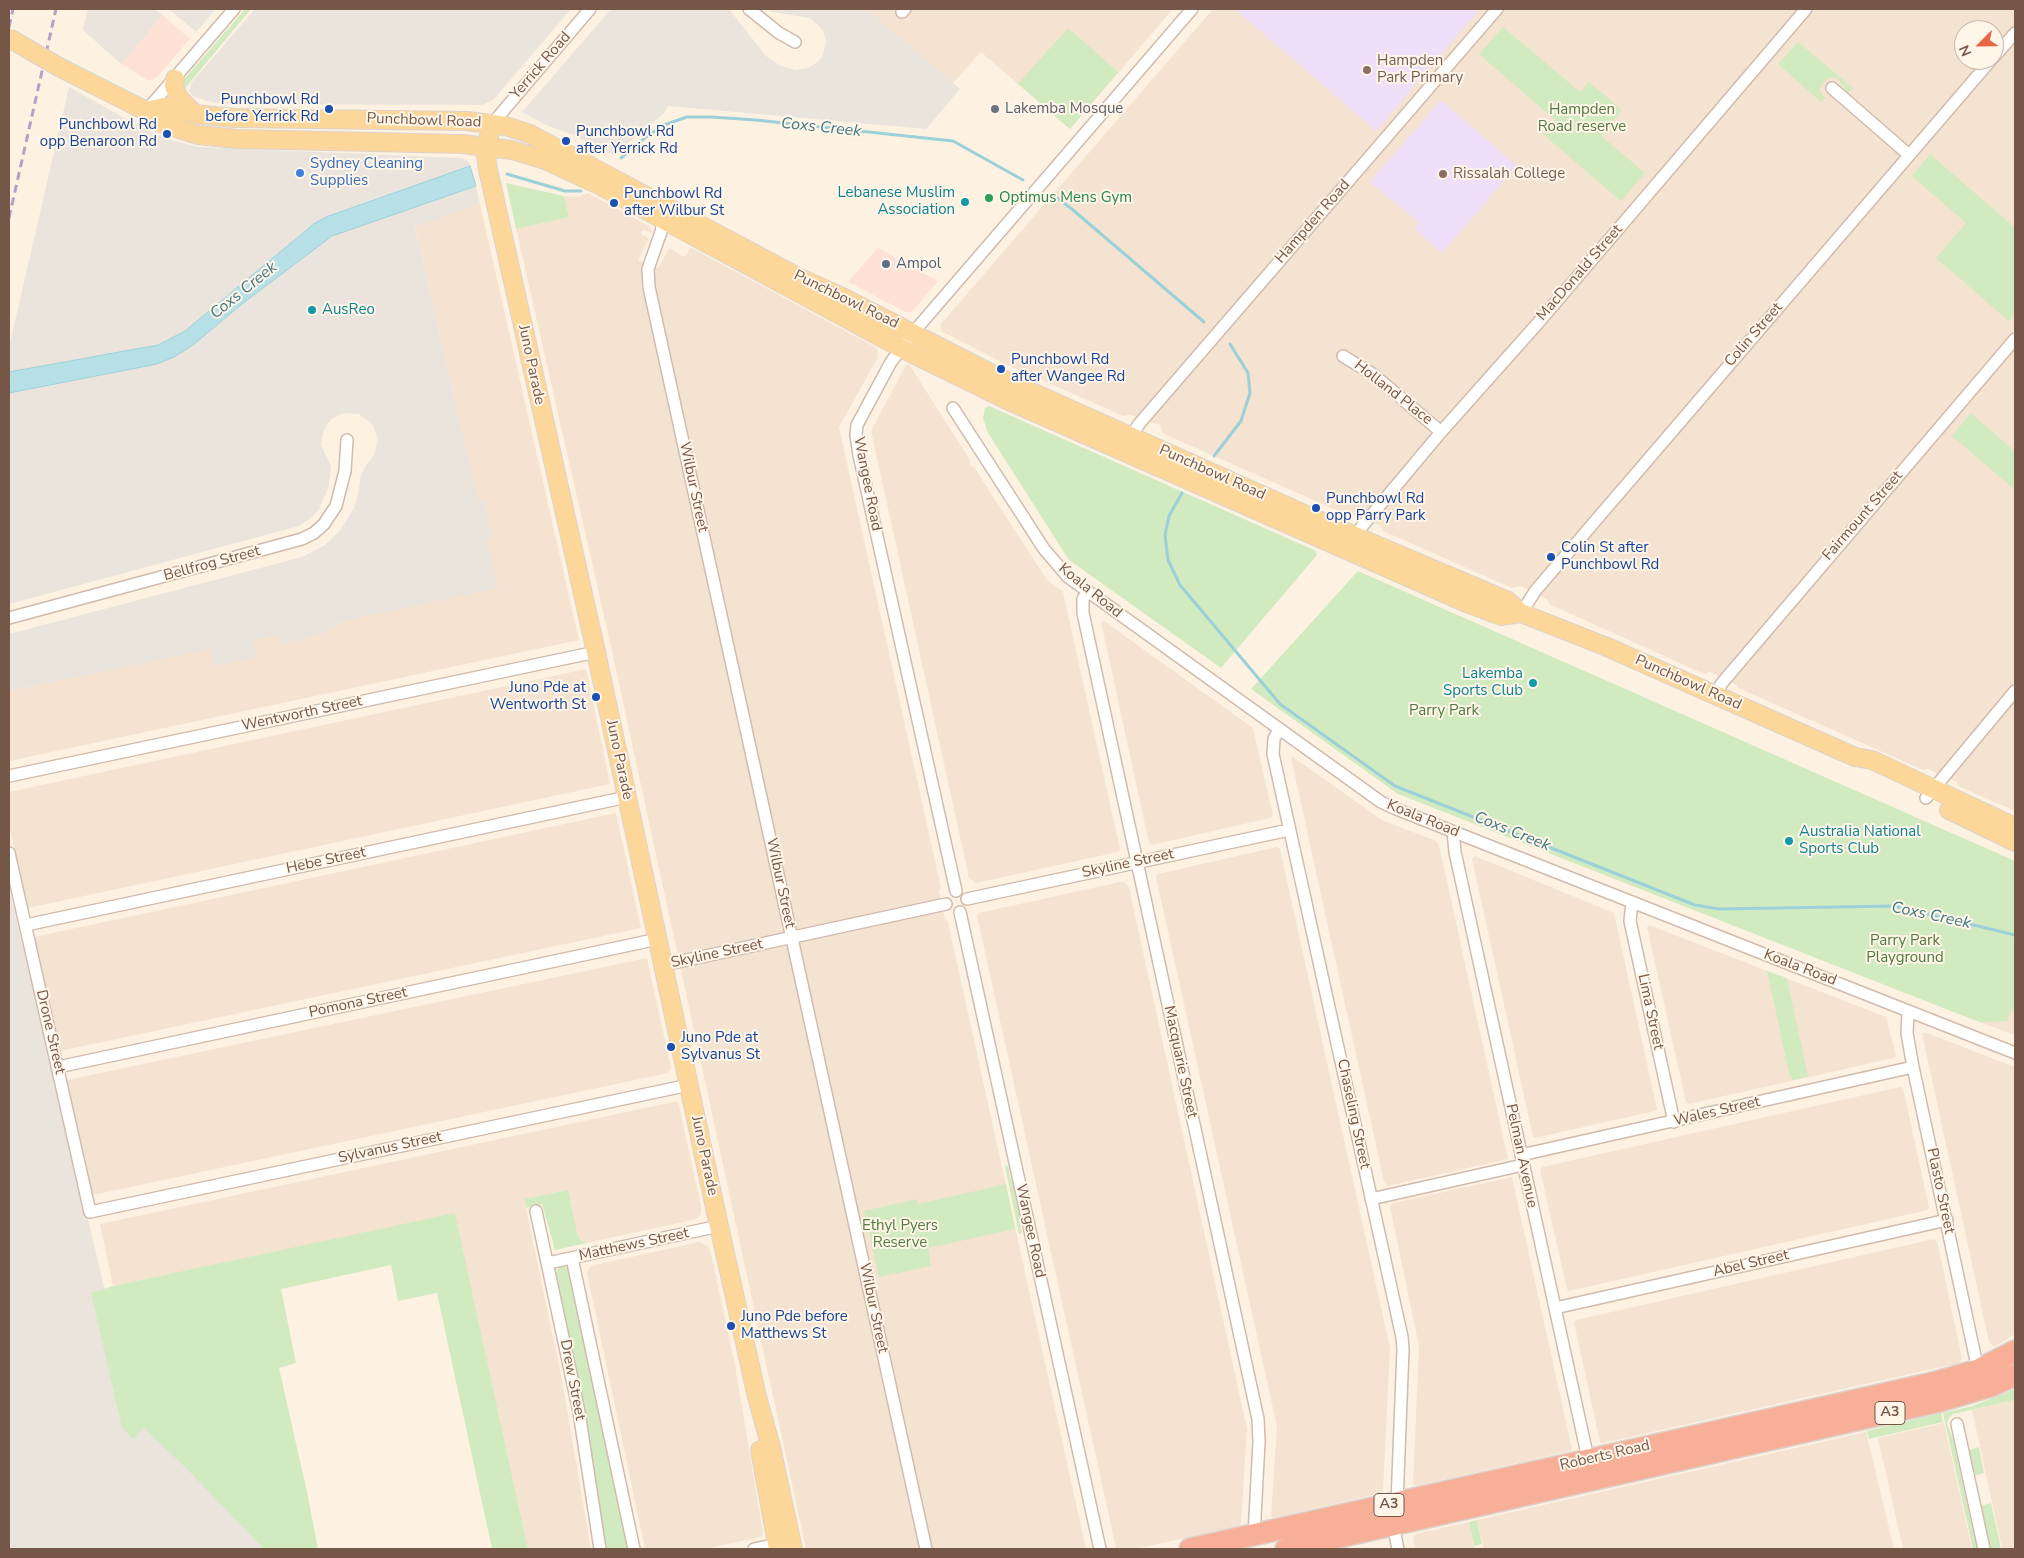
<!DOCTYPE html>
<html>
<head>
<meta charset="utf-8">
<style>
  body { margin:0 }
  #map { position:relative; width:2024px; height:1558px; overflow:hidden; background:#fdf2e2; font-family:"Nunito Sans",sans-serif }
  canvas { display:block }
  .frame { position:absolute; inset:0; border:10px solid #755748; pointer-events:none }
  .north { position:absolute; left:1954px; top:20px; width:50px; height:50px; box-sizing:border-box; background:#fff6e9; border:1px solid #c8b6a9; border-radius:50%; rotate:247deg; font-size:14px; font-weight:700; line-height:20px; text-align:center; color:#755748 }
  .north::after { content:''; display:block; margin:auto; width:18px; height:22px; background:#e96644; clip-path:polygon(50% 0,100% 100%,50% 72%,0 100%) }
</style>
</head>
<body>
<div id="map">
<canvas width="2024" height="1558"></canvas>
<div class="frame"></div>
<div class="north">N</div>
</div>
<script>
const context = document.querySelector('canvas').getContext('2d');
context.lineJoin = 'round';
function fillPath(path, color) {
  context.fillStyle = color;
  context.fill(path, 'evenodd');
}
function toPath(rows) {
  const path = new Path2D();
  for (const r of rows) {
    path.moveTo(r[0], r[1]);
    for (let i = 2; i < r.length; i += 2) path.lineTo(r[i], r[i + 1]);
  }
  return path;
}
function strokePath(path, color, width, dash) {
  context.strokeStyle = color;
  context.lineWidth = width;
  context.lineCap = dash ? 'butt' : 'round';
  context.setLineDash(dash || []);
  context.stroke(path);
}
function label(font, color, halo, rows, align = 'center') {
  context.font = font + ' "Nunito Sans",sans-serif';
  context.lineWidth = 4;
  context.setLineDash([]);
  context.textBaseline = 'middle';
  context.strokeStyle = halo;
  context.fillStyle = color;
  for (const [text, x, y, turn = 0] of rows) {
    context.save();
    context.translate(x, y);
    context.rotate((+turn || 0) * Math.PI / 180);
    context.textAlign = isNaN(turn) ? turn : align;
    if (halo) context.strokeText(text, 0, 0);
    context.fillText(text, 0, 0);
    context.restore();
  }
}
const residential = toPath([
  [867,9,1173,9,1070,129,981,52,953,83],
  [1213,9,2015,9,2015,811,1958,786,1957,782,1928,769,1923,770,1738,688,1737,685,1710,672,1704,674,1549,604,1548,600,1521,586,1512,588,1383,531,1381,526,1353,514,1347,515,1162,433,1160,425,1130,415,1123,416,999,361,941,331,940,325],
  [1964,30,1994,30,1994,60,1964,60],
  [588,193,649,226,652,233,643,230,641,234,649,239,638,260,658,268,669,248,685,257,690,247,877,348,878,357,839,427,941,888,939,891,945,920,948,922,1086,1549,806,1549,612,651,516,229,569,217,564,196,579,197],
  [480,204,579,640,9,761,9,691,211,648,215,666,252,640,277,635,279,644,321,635,343,621,487,540,493,538,484,500,478,502,415,226],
  [909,364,970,460,971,467,974,467,1047,580,1063,592,1120,849,1118,852,976,883,969,878,871,431,906,365],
  [1104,621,1253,728,1273,815,1270,818,1152,845,1149,843,1101,622],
  [586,669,610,784,28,908,9,826,9,792],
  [1293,757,1382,820,1436,841,1439,845,1508,1159,1388,1186,1384,1182,1291,758],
  [616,813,641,928,60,1051,34,937],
  [1277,847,1280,849,1390,1348,1383,1491,1381,1493,1273,1518,1271,1516,1277,1427,1156,877,1158,874],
  [1475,856,1614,913,1657,1109,1655,1111,1535,1138,1533,1137,1472,859],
  [1120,882,1123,882,1129,887,1247,1429,1241,1523,1239,1526,1135,1549,1116,1548,977,916,979,913],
  [1649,925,1886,1017,1896,1055,1894,1058,1689,1104,1686,1102,1647,927],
  [647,958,671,1068,668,1073,93,1195,67,1080],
  [2011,1011,2015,1013,2015,1035,1979,1022],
  [1924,1032,2015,1067,2015,1334,1994,1347,1989,1342,1922,1034],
  [1900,1087,1903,1088,1929,1207,1928,1210,1569,1291,1567,1289,1540,1170,1542,1167],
  [678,1101,701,1206,701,1214,697,1219,587,1243,581,1242,578,1236,568,1190,524,1199,562,1380,591,1549,528,1549,455,1214,113,1286,100,1224],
  [1512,1177,1572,1449,1570,1451,1416,1486,1413,1484,1419,1347,1390,1206,1393,1203],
  [1934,1239,1937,1241,1962,1358,1959,1363,1603,1443,1600,1442,1574,1323,1576,1320],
  [699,1242,708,1246,711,1253,735,1365,763,1533,761,1537,704,1549,645,1549,587,1273,589,1268,595,1265],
  [2015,1400,2015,1549,2002,1549,1972,1410],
  [1944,1423,1972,1549,1903,1549,1878,1438],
  [1866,1432,1894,1549,1484,1549,1477,1520],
  [1469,1522,1474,1549,1415,1549,1413,1538,1416,1534]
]);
const commercial = toPath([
  [163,15,190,39,158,76,152,80,147,80,121,63],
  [878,248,938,281,912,312,906,312,848,282]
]);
const industrial = toPath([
  [88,9,155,9,163,15,121,64,83,30],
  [169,9,216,9,196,32],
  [255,9,571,9,493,100,482,105,225,104,207,101,193,96,189,91,191,83],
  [611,9,729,9,766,56,781,66,796,70,808,68,819,61,823,55,826,41,823,30,810,18,772,12,768,9,867,9,960,89,926,129,669,106,661,116,613,155,571,134,546,125,522,112],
  [69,87,142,128,174,141,199,147,462,158,469,162,470,166,326,217,315,223,185,331,158,345,9,372,9,347],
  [476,186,480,204,415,227,478,501,484,500,493,538,487,540,498,588,343,621,321,635,279,644,277,635,253,640,257,657,215,666,210,649,9,691,9,634,302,557,325,545,341,529,354,508,358,495,361,475,366,465,374,455,378,439,373,425,359,414,344,413,333,418,328,423,323,433,321,445,331,466,329,486,319,509,310,519,299,526,9,604,9,393,157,364,174,357,193,345,242,304,332,236],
  [9,889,131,1399,265,1549,9,1549]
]);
const education = toPath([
  [1235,9,1480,9,1376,131],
  [1441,100,1517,166,1442,253,1414,229,1419,223,1370,182]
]);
const green = toPath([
  [245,9,251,9,182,92,181,83],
  [1503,27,1580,92,1589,82,1622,110,1601,136,1645,173,1621,201,1543,134,1555,120,1479,54],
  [1068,28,1118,72,1070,129,1018,84],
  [1798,42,1853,88,1848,93,1836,77,1827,78,1820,88,1820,92,1825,98,1821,102,1778,64],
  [1930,154,2015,228,2015,314,2009,321,1936,258,1966,223,1912,176],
  [506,183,564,196,569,217,516,229],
  [989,406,1316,551,1317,555,1221,668,1069,560,988,433,983,418,985,408],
  [1971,413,2015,452,2015,490,1952,436],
  [1358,571,2015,861,2015,1013,2011,1011,2007,1021,1979,1022,1398,794,1251,689],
  [1767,971,1787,978,1808,1077,1792,1080,1792,1077,1790,1077],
  [1005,1166,1008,1166,1011,1180,1014,1183,1022,1215,1019,1220,1022,1233,1019,1234],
  [1006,1184,1015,1229,928,1248,931,1266,879,1277,864,1211,917,1199,918,1204],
  [568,1190,578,1236,581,1241,587,1243,555,1250,542,1204,526,1208,524,1199],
  [455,1213,528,1549,492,1549,437,1293,398,1301,391,1265,281,1289,296,1363,279,1368,307,1492,318,1549,264,1549,187,1469,144,1428,133,1439,122,1428,91,1293,113,1286],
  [559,1267,564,1266,570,1271,630,1549,607,1549,583,1407,556,1273],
  [2015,1389,2015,1400,1953,1414,1949,1418,1947,1423,1953,1439,1977,1549,1973,1549,1943,1413,1973,1406],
  [1941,1413,1943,1422,1869,1439,1867,1431],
  [1979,1447,1984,1473,1978,1475,1975,1475,1969,1450],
  [1991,1503,2001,1549,1991,1549,1981,1506],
  [1477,1520,1482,1544,1474,1546,1469,1522]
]);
const water = toPath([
  [470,166,476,186,332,236,242,304,193,345,174,357,157,364,9,393,9,372,158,345,185,331,315,223,326,217,470,166]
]);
const stream = toPath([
  [621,158,646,137,664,125,687,117,711,117,756,120,953,141,1023,180],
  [507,174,565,191,581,191],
  [1052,194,1073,210,1204,322],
  [1214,456,1241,421,1250,393,1248,373,1230,344],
  [1182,493,1169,516,1165,535,1168,560,1180,585,1280,704,1395,786,1695,905,1719,909,1894,906,2015,935]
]);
const street = toPath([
  [749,9,779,33,795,42],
  [902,12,905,9],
  [1994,57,2015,33],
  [1832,88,1909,155],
  [147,110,234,9],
  [492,124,590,9],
  [660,217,662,229,648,269,649,287,926,1549],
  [1343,356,1374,375,1441,432],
  [953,408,1044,549,1068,577,1381,802,1396,809,2015,1053],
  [1131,437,1139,424,1497,9],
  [1354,536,1441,432,1538,323,1806,9],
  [1087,592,1083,599,1083,613,1258,1419,1259,1442,1254,1535],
  [1521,613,1536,590,1991,60],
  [9,618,302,539,314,533,324,524,336,506,345,471,347,440],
  [1715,695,1722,683,2015,339],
  [1279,729,1274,739,1273,754,1402,1337,1403,1349,1397,1503],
  [9,776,596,652],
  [1926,798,2015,691],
  [1453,832,1455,852,1589,1463],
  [9,853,90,1212,689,1085],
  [956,891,859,455,856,435,857,425,891,362,912,334,1192,9],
  [967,899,1289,830],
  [1632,902,1630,921,1674,1122],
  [960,912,1100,1549],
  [26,925,627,797],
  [664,965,946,904],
  [1908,1012,1907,1033,1913,1067,1978,1370],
  [58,1067,658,939],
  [1521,1155,1913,1067],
  [1371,1199,1523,1165],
  [536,1211,579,1412,600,1549],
  [572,1258,634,1549],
  [548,1263,719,1226],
  [1555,1308,1947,1220],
  [1957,1424,1984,1549],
  [1393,1525,1398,1549],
  [754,1549,777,1544]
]);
const primary = toPath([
  [59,67,146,111,160,123,198,135,237,139,462,144,512,150,545,160,601,186,901,348,1007,400,1469,604,1501,616,1521,613],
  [175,79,174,86,178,97,194,113],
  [146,111,164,107,194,114,234,118,467,121,506,126,530,134,798,277,842,297,1000,378,1315,519,1508,601,1521,613,1607,647,1855,757,1872,760,2015,827],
  [489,136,486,154,487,165,596,652,719,1226,757,1397,771,1447,793,1549],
  [1949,810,2015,842],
  [760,1450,778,1549]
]);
const highway = toPath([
  [1190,1549,1933,1383,1978,1370,2015,1351],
  [1286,1549,1940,1401,1991,1386,2015,1375]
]);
const rail = toPath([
  [9,27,13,9],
  [9,218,56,9]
]);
const primaryBridge = toPath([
  [9,38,59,67]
]);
const markers = [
  [1367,70,5,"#8d6e63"],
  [329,109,5,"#1a4fb4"],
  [995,109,5,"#6b7280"],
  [167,134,5,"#1a4fb4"],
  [566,141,5,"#1a4fb4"],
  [300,173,5,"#3f7fe0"],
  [1443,174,5,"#8d6e63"],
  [989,198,5,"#2e9e5b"],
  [965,202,5,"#0f9aa8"],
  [614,203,5,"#1a4fb4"],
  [886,264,5,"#5c6f8a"],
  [312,310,5,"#0f9aa8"],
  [1001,369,5,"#1a4fb4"],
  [1316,508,5,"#1a4fb4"],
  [1551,557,5,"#1a4fb4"],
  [1533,683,5,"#0f9aa8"],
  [596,697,5,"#1a4fb4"],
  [1789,841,5,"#0f9aa8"],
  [671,1047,5,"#1a4fb4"],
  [731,1326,5,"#1a4fb4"]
];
const shields = [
  [1890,1413,30],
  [1389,1505,30]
];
const shieldNames = [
  ["A3",1890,1413],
  ["A3",1389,1505]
];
const educationNames = [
  ["Hampden",1377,61],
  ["Park Primary",1377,78],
  ["Rissalah College",1453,174]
];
const streetNames = [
  ["Yerrick Road",541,66,-49],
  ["Punchbowl Road",424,121,2],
  ["Hampden Road",1313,222,-49],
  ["MacDonald Street",1580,273,-49],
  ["Punchbowl Road",846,300,26],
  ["Colin Street",1754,335,-49],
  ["Juno Parade",531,365,78],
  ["Holland Place",1393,393,38],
  ["Punchbowl Road",1212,473,24],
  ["Wangee Road",867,484,79],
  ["Wilbur Street",693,487,78],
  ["Fairmount Street",1863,516,-49],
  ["Bellfrog Street",212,564,-15],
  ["Koala Road",1090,591,39],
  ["Punchbowl Road",1688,683,24],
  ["Wentworth Street",302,714,-12],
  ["Juno Parade",619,760,78],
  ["Koala Road",1423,819,22],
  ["Hebe Street",326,861,-12],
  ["Skyline Street",1128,864,-12],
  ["Wilbur Street",780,883,78],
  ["Skyline Street",717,954,-12],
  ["Koala Road",1800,968,21],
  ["Pomona Street",358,1003,-12],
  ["Lima Street",1650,1012,78],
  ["Drone Street",50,1032,77],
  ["Macquarie Street",1180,1062,78],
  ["Wales Street",1717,1112,-13],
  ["Chaseling Street",1353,1114,78],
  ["Sylvanus Street",390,1148,-12],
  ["Juno Parade",704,1156,78],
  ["Pelman Avenue",1521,1156,78],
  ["Plasto Street",1940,1191,78],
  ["Wangee Road",1030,1231,78],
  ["Matthews Street",634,1245,-12],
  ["Abel Street",1751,1264,-13],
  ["Wilbur Street",873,1308,78],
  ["Drew Street",572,1380,79],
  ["Roberts Road",1605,1456,-13]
];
const transitNames = [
  ["Punchbowl Rd",319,100,"right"],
  ["before Yerrick Rd",319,117,"right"],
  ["Punchbowl Rd",157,125,"right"],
  ["opp Benaroon Rd",157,142,"right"],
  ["Punchbowl Rd",576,132],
  ["after Yerrick Rd",576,149],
  ["Punchbowl Rd",624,194],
  ["after Wilbur St",624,211],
  ["Punchbowl Rd",1011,360],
  ["after Wangee Rd",1011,377],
  ["Punchbowl Rd",1326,499],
  ["opp Parry Park",1326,516],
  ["Colin St after",1561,548],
  ["Punchbowl Rd",1561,565],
  ["Juno Pde at",586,688,"right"],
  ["Wentworth St",586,705,"right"],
  ["Juno Pde at",681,1038],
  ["Sylvanus St",681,1055],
  ["Juno Pde before",741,1317],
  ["Matthews St",741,1334]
];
const worshipNames = [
  ["Lakemba Mosque",1005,109]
];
const parkNames = [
  ["Hampden",1582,110],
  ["Road reserve",1582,127],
  ["Parry Park",1444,711],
  ["Parry Park",1905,941],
  ["Playground",1905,958],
  ["Ethyl Pyers",900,1226],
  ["Reserve",900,1243]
];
const shopNames = [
  ["Sydney Cleaning",310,164],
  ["Supplies",310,181]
];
const cultureNames = [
  ["Lebanese Muslim",955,193],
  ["Association",955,210],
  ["AusReo",322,310,"left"],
  ["Lakemba",1523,674],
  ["Sports Club",1523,691],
  ["Australia National",1799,832,"left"],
  ["Sports Club",1799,849,"left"]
];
const leisureNames = [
  ["Optimus Mens Gym",999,198]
];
const serviceNames = [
  ["Ampol",896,264]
];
const waterNames = [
  ["Coxs Creek",821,128,6],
  ["Coxs Creek",244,291,-39],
  ["Coxs Creek",1512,832,22],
  ["Coxs Creek",1931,916,12]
];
fillPath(residential, '#f4e3d0');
fillPath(commercial, '#fde1d5');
fillPath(industrial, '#ebe4dd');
fillPath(education, '#efdff9');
fillPath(green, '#d2eac0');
fillPath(water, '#b6e0e6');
strokePath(water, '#9cd0d8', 1);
strokePath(stream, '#9cd0d8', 3);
strokePath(street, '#d0bbac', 14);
strokePath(primary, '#dbd3cf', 20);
strokePath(highway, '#dbd3cf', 24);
strokePath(street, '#fff', 11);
strokePath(primary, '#fdd699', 18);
strokePath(highway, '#f8af97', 21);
strokePath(rail, '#b4a1c6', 3, [8, 5]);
strokePath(primaryBridge, '#dbd3cf', 20, []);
strokePath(primaryBridge, '#fdd699', 18);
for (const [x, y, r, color] of markers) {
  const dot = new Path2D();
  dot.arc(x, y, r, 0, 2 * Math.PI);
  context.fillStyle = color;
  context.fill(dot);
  strokePath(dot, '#fff6e9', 2);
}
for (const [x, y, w] of shields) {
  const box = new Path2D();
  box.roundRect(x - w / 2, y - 11.5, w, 23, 4);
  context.fillStyle = '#fff6e9';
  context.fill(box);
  strokePath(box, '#755748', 1);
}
label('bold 14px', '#755748', null, shieldNames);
label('15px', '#785e54', '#fff6e9', educationNames, 'left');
label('15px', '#755748', '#fff6e9', streetNames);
label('15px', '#164399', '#fff6e9', transitNames, 'left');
label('15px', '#5b616d', '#fff6e9', worshipNames, 'left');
label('15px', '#527b40', '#fff6e9', parkNames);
label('15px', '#366cbe', '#fff6e9', shopNames, 'left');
label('15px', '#0d838f', '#fff6e9', cultureNames, 'right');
label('15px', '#27864d', '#fff6e9', leisureNames, 'left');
label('15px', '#4e5e75', '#fff6e9', serviceNames, 'left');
label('italic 16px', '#3f7782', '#fff6e9', waterNames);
</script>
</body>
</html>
